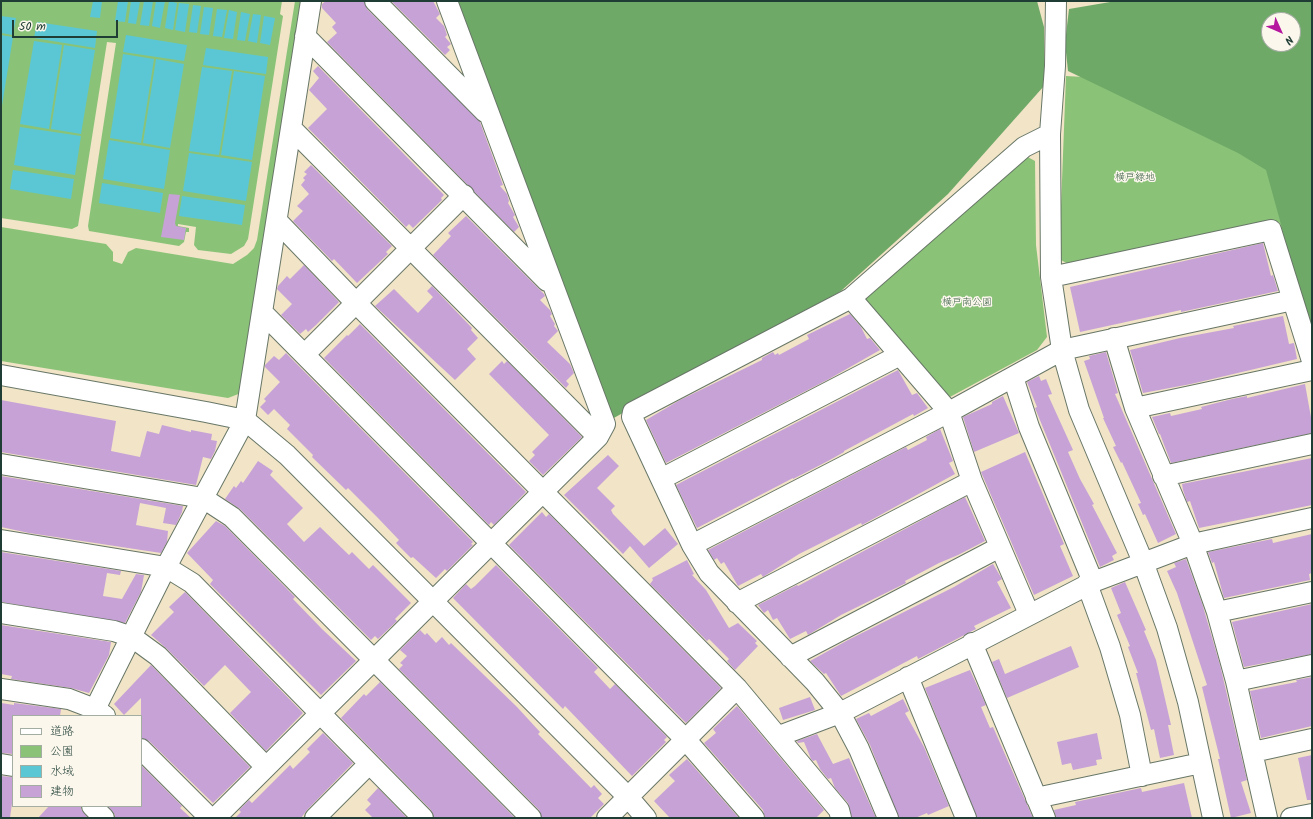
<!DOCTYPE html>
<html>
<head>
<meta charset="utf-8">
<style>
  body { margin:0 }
  #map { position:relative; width:1313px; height:819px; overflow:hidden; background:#f1e4c7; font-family:Kalam,"Klee One",sans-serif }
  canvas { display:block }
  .frame { position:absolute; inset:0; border:2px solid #1f3d34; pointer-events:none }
  .legend { position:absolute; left:12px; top:715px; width:130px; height:92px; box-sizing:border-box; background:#fbf7ec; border:1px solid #a3ada2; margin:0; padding:5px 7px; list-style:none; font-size:12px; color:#1f3d34 }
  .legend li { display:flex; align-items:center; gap:8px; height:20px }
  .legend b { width:20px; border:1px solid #a3ada2 }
  .north { position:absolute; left:1261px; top:12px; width:40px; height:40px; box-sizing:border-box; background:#fbf7ec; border:1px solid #a3ada2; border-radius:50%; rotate:135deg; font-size:11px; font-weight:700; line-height:16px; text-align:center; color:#1f3d34 }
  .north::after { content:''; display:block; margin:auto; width:14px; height:18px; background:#b5179e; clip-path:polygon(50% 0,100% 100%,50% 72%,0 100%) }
  .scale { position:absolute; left:12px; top:20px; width:106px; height:18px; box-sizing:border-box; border:2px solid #1f3d34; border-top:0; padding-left:5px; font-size:12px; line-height:14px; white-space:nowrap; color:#1f3d34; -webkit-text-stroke:3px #fbf7ec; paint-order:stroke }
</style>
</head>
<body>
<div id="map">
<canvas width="1313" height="819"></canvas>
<div class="frame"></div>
<ul class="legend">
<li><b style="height:5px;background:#fff"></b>道路</li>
<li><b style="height:11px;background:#8ac378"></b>公園</li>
<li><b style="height:11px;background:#5bc7d4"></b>水域</li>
<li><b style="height:11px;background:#c7a2d6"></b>建物</li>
</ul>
<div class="north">N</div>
<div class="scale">50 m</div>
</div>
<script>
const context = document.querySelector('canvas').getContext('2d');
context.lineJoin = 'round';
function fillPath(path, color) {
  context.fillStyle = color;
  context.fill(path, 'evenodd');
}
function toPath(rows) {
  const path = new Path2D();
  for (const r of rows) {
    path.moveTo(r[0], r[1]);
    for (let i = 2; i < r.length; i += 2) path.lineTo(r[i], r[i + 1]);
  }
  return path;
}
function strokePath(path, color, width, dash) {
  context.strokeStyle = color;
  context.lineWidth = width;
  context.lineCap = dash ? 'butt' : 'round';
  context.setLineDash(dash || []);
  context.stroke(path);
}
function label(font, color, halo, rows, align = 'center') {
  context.font = font + ' Kalam,"Klee One",sans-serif';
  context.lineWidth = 3;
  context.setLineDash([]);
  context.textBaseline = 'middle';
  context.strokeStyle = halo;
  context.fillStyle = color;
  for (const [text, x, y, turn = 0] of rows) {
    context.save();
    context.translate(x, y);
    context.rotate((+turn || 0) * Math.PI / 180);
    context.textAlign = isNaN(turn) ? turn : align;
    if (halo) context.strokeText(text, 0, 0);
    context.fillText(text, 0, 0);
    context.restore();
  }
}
const green = toPath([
  [1,1,282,1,280,14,283,16,248,239,244,246,231,254,198,250,194,245,196,227,178,224,178,226,189,228,189,232,186,232,184,242,179,246,89,231,88,226,116,43,107,42,78,226,72,229,1,218],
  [295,1,302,1,241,393,228,398,1,361,1,227,106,244,113,252,113,261,122,264,128,252,136,248,233,264,247,255,254,248,257,240],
  [1066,76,1102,78,1312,192,1312,325,1279,222,1072,266,1059,259],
  [1024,155,1035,161,1036,245,1047,337,1037,350,948,398,858,297]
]);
const forest = toPath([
  [453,1,1037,1,1044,27,1044,86,948,194,841,291,612,419],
  [1116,1,1312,1,1312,337,1266,170,1238,153,1068,71,1065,43,1069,9],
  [1269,20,1293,20,1293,44,1269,44]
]);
const water = toPath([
  [93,1,102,1,100,18,90,17],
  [118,1,128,1,125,22,115,21],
  [131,1,140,1,136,24,128,23],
  [144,1,153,1,149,26,140,25],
  [156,1,165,1,160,28,152,26],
  [169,1,177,3,173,30,165,28],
  [179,3,189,4,185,32,175,30],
  [193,5,201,6,197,33,189,32],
  [204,7,213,8,209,35,200,34],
  [217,9,227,10,222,37,213,36],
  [229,10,237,12,233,39,224,38],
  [241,12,250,14,245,41,237,40],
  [253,14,261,15,257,43,248,41],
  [1,16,16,18,13,35,1,33],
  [264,16,275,18,270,45,260,43],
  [37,22,97,31,95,48,34,38],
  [1,35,13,37,1,112],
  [126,35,187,45,184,61,123,52],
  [34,41,62,45,49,129,20,124],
  [64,45,95,50,81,134,51,129],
  [206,48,268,57,266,74,203,65],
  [123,54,154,59,141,143,110,138],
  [156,59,184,64,170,148,143,143],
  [202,67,232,71,219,155,189,151],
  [234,71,265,76,252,160,221,155],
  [20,127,81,136,75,175,14,165],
  [109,140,170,150,164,189,103,179],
  [189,153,252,162,246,201,183,191],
  [13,170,74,179,71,199,10,189],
  [102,183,163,193,160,213,99,203],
  [182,196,245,205,242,225,179,216]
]);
const building = toPath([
  [326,1,364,1,367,9,480,122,503,185,500,186,507,194,509,201,508,203,515,215,513,217,519,227,514,232,327,42,337,33,332,27,336,23,322,8,322,4],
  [391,1,433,1,440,14,436,18,444,26,447,35,445,37,451,44,447,47,450,50,445,55,454,64],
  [318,66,444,195,441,198,442,200,413,228,409,224,406,227,308,128,327,109,309,90,319,78,313,71],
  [311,165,392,246,386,252,388,254,357,283,334,259,332,261,293,221,303,211,297,206,309,194,301,185,305,180,303,178,307,174,304,172],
  [169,194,180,195,175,223,176,226,186,228,184,240,161,237],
  [466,216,544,294,545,296,540,300,550,310,552,314,550,316,555,324,554,326,558,331,547,342,570,364,574,373,566,381,569,384,566,388,433,255,451,236,448,233],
  [1263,243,1271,276,1273,275,1278,291,1181,312,1181,310,1080,332,1070,287],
  [304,265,339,302,316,325,308,332,306,329,300,334,281,315,292,304,277,289,278,286,287,276,290,279],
  [432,286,472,328,471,330,478,338,467,349,476,359,455,380,375,306,394,289,418,313,433,297,427,291],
  [850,314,861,327,867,339,870,338,880,350,829,379,666,463,646,420,680,400,762,360,762,358,773,352,775,355,778,353,779,355,809,339,807,335],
  [1283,316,1289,344,1294,343,1297,359,1191,384,1143,393,1130,350,1180,338,1234,328,1233,326],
  [360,324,526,492,494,525,491,522,489,525,324,358,347,335,348,336],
  [1106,352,1118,393,1115,394,1176,534,1158,543,1145,514,1143,515,1138,504,1141,503,1122,462,1121,463,1113,447,1116,446,1103,418,1104,418,1084,361,1090,359,1089,356],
  [286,353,473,542,471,544,473,545,447,571,445,569,436,578,413,557,411,558,396,543,399,540,378,518,348,488,346,490,312,457,313,455,287,429,290,425,274,409,268,415,260,407,266,401,264,399,280,382,265,367,265,365,274,356,279,360],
  [502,361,504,364,507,361,582,437,543,475,529,461,535,455,532,452,549,435,489,374],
  [898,370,912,395,917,393,928,408,914,416,913,414,844,451,844,452,828,461,793,479,793,478,697,528,676,485],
  [1039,376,1041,381,1046,379,1052,394,1048,395,1073,450,1068,452,1080,479,1094,504,1092,505,1117,553,1112,556,1114,560,1100,567,1035,408,1037,407,1027,382],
  [1305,384,1312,423,1312,433,1171,463,1160,434,1159,434,1152,417,1170,413,1171,416,1202,409,1201,407,1232,399,1247,396,1247,398],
  [1003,396,1019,433,974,452,963,417,992,404,992,402],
  [1,400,116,421,111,451,140,457,147,431,159,434,162,425,191,432,191,430,212,434,211,440,217,441,215,451,211,459,203,457,196,485,1,452],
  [940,429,953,461,949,463,955,474,862,525,861,523,799,554,763,577,761,574,738,586,724,562,721,564,717,558,714,560,708,550,906,447,908,450,927,440,926,437],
  [1025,452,1064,544,1060,546,1073,576,1034,595,981,472],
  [608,455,619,466,597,488,615,506,611,510,613,514,644,546,665,528,678,544,649,568,630,546,623,554,564,495],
  [1312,458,1312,505,1199,528,1190,501,1187,502,1183,490,1182,484],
  [258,461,273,471,270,475,303,508,287,524,304,542,320,527,349,555,352,552,369,569,373,565,411,603,395,619,397,621,378,639,375,636,371,640,240,509,225,499,234,486,236,488,241,481,243,483],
  [1,476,183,506,182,512,176,525,163,523,166,508,140,503,136,525,168,531,167,542,161,553,29,533,1,527],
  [965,497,985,541,958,555,939,563,905,581,906,583,841,615,808,635,806,631,790,639,777,618,773,620,768,610,764,613,758,605,797,585,798,586],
  [542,512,546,517,549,514,721,688,686,723,509,545],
  [216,521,225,526,295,597,293,599,322,629,356,661,321,695,210,584,213,580,187,553],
  [1312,534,1312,573,1309,574,1310,580,1224,598,1214,562,1212,563,1208,552,1272,539,1273,543],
  [1,552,121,571,120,575,107,573,103,596,122,599,136,574,144,575,141,592,125,623,1,602],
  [1186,559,1202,603,1220,665,1247,780,1241,782,1251,813,1231,818,1218,759,1220,759,1202,687,1207,685,1177,593,1167,571,1176,567,1174,563],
  [687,560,694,574,692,575,706,590,729,628,738,623,757,641,755,643,758,646,735,670,727,661,729,659,709,639,707,641,650,584,653,580,652,578],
  [993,564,1002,579,997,582,1011,608,974,626,976,629,918,659,917,656,841,696,826,673,824,674,810,661,848,640,954,587],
  [496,565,598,668,594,672,610,689,615,684,667,737,664,740,666,742,632,776,565,706,563,709,453,598,466,584,471,589,475,586],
  [1125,582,1146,630,1144,631,1156,660,1171,725,1168,725,1174,755,1160,758,1154,729,1151,730,1136,673,1138,673,1128,647,1130,646,1117,615,1121,613,1111,588],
  [185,592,303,713,266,751,230,713,251,692,225,665,204,686,166,648,151,635,174,612,169,607],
  [1312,604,1312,654,1244,667,1232,622],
  [1,625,111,642,109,655,89,693,71,688,11,679,12,676,1,674],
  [420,630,425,635,427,633,436,643,442,637,449,645,451,643,517,707,540,732,538,734,591,788,594,785,602,794,598,798,604,804,590,818,542,818,539,810,399,669,403,665,400,663,407,656,400,650],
  [1071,646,1079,667,1007,698,992,662,999,659,1005,674],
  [151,665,250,767,213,803,149,741,141,738,141,698,124,715,114,704],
  [970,670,986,705,981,707,990,728,993,727,1033,818,977,818,925,688],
  [1312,677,1312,726,1261,738,1250,691,1297,682,1296,680],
  [380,682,515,818,434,818,431,810,341,718,364,694,366,696],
  [810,697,815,710,783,720,779,708],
  [903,699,909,711,905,713,924,747,949,806,928,815,927,813,915,818,899,818,870,745,856,719,869,713,871,716],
  [1,703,14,705,14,703,61,709,60,716,13,716,13,754,1,753],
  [737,706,824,810,816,818,765,818,763,810,704,743,716,733,713,729],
  [323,733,353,763,307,810,301,818,235,818,241,812,239,810,249,800,252,803,290,765,293,769,310,752,307,749],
  [1097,733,1102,759,1096,760,1097,765,1073,770,1071,763,1062,765,1057,742],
  [817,734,833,764,849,758,876,818,852,818,848,803,835,788,831,778,828,779,820,769,816,760,813,761,811,759,804,742,798,743,797,741],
  [1312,755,1312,800,1307,800,1298,758],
  [687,759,739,818,670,818,654,801,675,781,669,775],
  [141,765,182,806,180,808,191,818,115,818,115,815,108,806,141,806],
  [1,776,13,777,13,796,10,818,1,818],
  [1184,783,1192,818,1056,818,1054,810,1076,805,1075,802,1141,788,1142,792],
  [378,788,407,818,373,818,365,810,371,804,367,800],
  [49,806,81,806,81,809,88,818,38,818]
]);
const minor = toPath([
  [375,1,485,112],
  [1056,1,1055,66,1050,134,1051,277,1062,350,1079,410,1143,562,1167,628,1188,702,1213,818],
  [305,36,547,281],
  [292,129,598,437],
  [277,221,356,303,737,688,839,810,841,818],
  [1051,277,1271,230,1312,361],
  [851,298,1024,147,1050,134],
  [262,312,686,740,754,818],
  [1114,338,1135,408,1193,544,1217,612,1236,681,1267,818],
  [305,354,464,195],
  [1,375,206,412,245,420,287,455,628,797,646,818],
  [1013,377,1029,427,1093,582],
  [1135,408,1312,370],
  [1,464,203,498,232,517,531,818],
  [1163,476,1312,444],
  [661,479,900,355],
  [1,540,166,567,192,583,423,818],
  [692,545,949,412,1062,350,1293,300],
  [1087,584,1110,647,1130,715,1142,776],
  [737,603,972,481],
  [1217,612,1312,592],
  [1,613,114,631,132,637,158,656,266,767],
  [972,643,1045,818],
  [790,657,1000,547],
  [908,677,966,818],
  [1236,681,1312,665],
  [1,689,69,699,95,709,105,716],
  [95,709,166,567,245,420,311,1],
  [779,736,840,713,1093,582,1193,544,1312,518],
  [141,749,210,818],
  [1253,752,1312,739],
  [1,764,13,766],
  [1036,798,1201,763],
  [92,806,104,818],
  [215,818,598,437,605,424,447,1],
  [315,818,369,764],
  [607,818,737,688],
  [888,818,859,749,840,713,815,682,709,573,692,545,661,479,632,417,633,412,851,298,949,412,972,481,1029,614],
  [1291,818,1312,814]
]);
const parkNames = [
  ["横戸緑地",1135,178],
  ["横戸南公園",967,303]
];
fillPath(green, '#8ac378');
fillPath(forest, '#6fa968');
fillPath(water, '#5bc7d4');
fillPath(building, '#c7a2d6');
strokePath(minor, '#687767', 22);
strokePath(minor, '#fff', 20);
label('10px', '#3a5e45', '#fbf7ec', parkNames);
</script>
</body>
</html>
